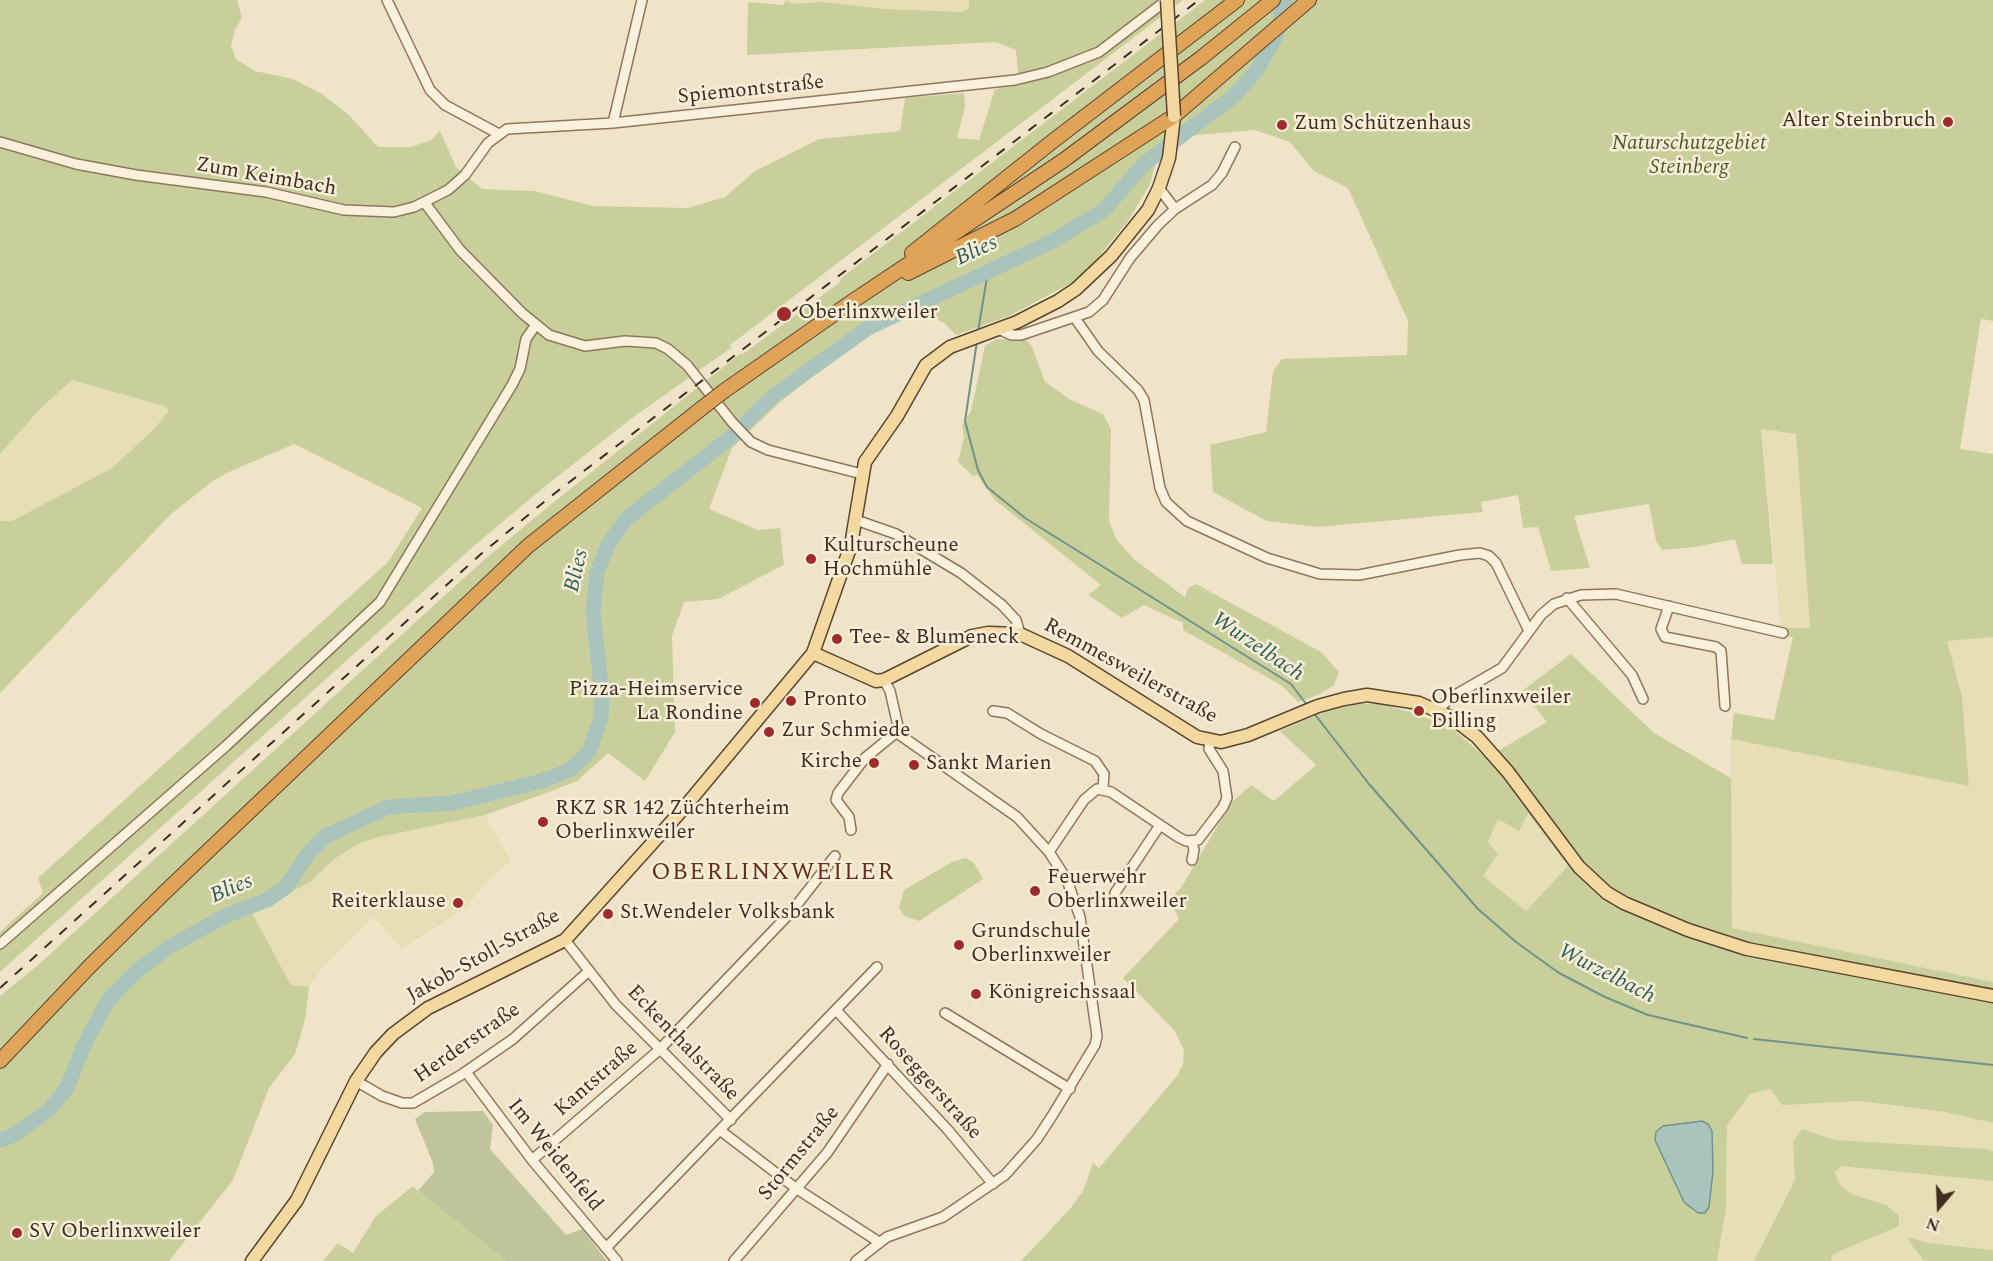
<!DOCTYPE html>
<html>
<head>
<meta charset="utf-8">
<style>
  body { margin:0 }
  #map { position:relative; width:1993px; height:1261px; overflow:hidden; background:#f0e4c8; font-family:Spectral,serif }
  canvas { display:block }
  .north { position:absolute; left:1909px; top:1177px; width:60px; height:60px; -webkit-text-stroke:4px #f7eed8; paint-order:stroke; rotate:199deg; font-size:16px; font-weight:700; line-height:24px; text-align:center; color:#3d2e20 }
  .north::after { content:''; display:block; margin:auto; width:21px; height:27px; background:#3d2e20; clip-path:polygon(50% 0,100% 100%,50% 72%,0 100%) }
</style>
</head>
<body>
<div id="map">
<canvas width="1993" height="1261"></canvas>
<div class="north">N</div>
</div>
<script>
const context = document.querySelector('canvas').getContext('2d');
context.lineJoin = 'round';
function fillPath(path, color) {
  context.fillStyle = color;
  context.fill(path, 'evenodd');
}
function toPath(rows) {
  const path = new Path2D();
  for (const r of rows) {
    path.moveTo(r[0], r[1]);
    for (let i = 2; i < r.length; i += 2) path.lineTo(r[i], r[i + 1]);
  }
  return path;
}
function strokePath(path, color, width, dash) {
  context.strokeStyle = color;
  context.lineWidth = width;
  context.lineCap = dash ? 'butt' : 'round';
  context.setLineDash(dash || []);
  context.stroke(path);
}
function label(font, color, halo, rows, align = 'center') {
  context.font = font + ' Spectral,serif';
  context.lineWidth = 5;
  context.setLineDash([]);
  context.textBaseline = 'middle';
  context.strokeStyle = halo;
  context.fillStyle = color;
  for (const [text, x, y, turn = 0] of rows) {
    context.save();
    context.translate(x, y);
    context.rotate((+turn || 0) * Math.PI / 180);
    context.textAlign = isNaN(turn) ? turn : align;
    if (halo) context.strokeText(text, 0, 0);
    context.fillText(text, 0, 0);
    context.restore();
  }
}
const farmland = toPath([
  [786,0,969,0,970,2,969,9,961,12,886,9,822,2,791,4],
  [72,380,164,406,169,410,155,428,112,468,12,521,0,521,0,454,40,409],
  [1761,429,1796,434,1810,629,1781,628],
  [1993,637,1993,982,1731,928,1731,739,1969,785,1962,696,1947,640],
  [1528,812,1568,866,1526,911,1483,876,1498,855,1488,842,1498,819],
  [485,815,511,861,487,881,465,909,401,949,374,917,320,971,309,987,292,985,251,913,310,882,334,859,358,844,379,837],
  [1771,1089,1806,1104,1861,1101,1945,1112,1993,1123,1993,1151,1836,1140,1811,1131,1793,1143,1796,1180,1754,1261,1717,1261,1726,1208,1727,1125,1750,1094],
  [1842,1166,1993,1181,1993,1250,1929,1243,1909,1237,1908,1240,1924,1261,1831,1261,1832,1254,1886,1205,1851,1194,1840,1185,1835,1172]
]);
const green = toPath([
  [0,0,237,0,242,18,235,30,231,46,236,59,255,71,293,79,322,94,349,115,378,147,411,147,431,140,440,131,456,167,482,189,534,191,593,206,688,208,725,197,755,171,819,139,900,131,905,98,964,93,965,107,957,138,979,140,995,89,1019,85,1016,50,996,42,747,55,748,2,783,5,786,0,792,4,822,2,886,9,961,12,969,9,969,0,1183,0,730,345,731,348,632,418,543,488,475,545,0,972,0,932,43,893,38,878,388,562,422,508,294,444,229,472,214,480,170,515,0,693,0,521,12,521,112,468,155,428,169,410,164,406,72,380,40,409,0,454],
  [1205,0,1993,0,1993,321,1981,319,1960,449,1993,454,1993,637,1947,641,1962,696,1969,786,1731,739,1734,713,1774,720,1793,637,1782,635,1781,628,1810,628,1796,434,1761,429,1773,564,1742,564,1735,539,1695,547,1662,550,1656,541,1649,504,1574,516,1590,568,1551,571,1538,527,1523,528,1518,495,1481,502,1483,512,1318,527,1267,521,1213,492,1210,445,1266,432,1273,371,1282,359,1407,355,1408,321,1348,188,1314,171,1290,142,1255,130,1185,136,1160,148,1150,184,1130,218,1094,263,1073,282,1009,316,956,335,944,323,929,316,913,315,872,334,821,369,778,404,732,448,709,509,758,530,780,528,784,565,718,599,684,602,672,636,675,732,645,781,608,753,577,781,538,796,485,815,379,837,358,844,334,859,310,882,252,913,291,985,309,987,305,1020,295,1054,269,1088,233,1180,169,1261,0,1261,0,996,38,965,485,559,554,502,741,353,743,354,839,283,841,278],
  [996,339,1027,340,1032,347,1045,382,1071,400,1103,414,1111,429,1109,521,1116,539,1135,560,1185,597,1188,588,1196,584,1321,652,1339,672,1334,685,1318,695,1298,702,1281,685,1183,630,1183,623,1144,605,1122,618,1088,595,1101,585,995,500,977,475,973,476,958,462,964,437,962,425,971,411,985,346],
  [1571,654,1654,733,1731,778,1732,928,1993,982,1993,1123,1945,1112,1861,1101,1782,1105,1771,1089,1750,1094,1727,1125,1726,1208,1717,1261,1021,1261,1070,1209,1083,1191,1093,1163,1099,1168,1177,1076,1183,1064,1184,1051,1175,1031,1123,978,1179,919,1169,899,1181,888,1231,803,1251,785,1274,801,1316,765,1280,731,1327,711,1354,705,1379,703,1416,714,1452,728,1486,758,1547,722,1522,691],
  [1528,813,1568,866,1526,911,1483,876,1498,854,1488,842,1498,819,1519,831],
  [1702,1121,1713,1171,1709,1207,1705,1213,1690,1123],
  [966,858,974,863,983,879,919,921,904,916,899,907,904,890,952,862],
  [1802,1129,1836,1140,1986,1149,1993,1151,1993,1181,1842,1166,1835,1172,1840,1185,1851,1194,1886,1205,1899,1216,1899,1226,1833,1254,1831,1261,1754,1261,1795,1180,1793,1142],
  [413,1186,418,1191,506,1261,323,1261,338,1243,353,1253,376,1216],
  [1908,1237,1929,1243,1993,1250,1993,1261,1924,1261,1908,1240]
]);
const cemetery = toPath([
  [483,1111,493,1125,490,1149,566,1235,582,1229,607,1261,506,1261,418,1191,434,1172,433,1163,415,1119,425,1112]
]);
const water = toPath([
  [1702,1121,1708,1124,1712,1131,1713,1171,1709,1207,1705,1213,1698,1213,1684,1202,1655,1140,1656,1132,1663,1126,1702,1121]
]);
const stream = toPath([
  [978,332,988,271],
  [977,341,965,421,978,470,987,487,1025,518,1291,684,1307,705],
  [1313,712,1369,784,1478,909,1516,942,1559,973,1605,997,1648,1015,1747,1038],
  [1754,1039,1993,1065]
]);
const river = toPath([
  [0,1140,14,1135,50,1109,67,1088,83,1047,108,1000,137,971,169,947,225,916,267,900,286,887,308,854,324,837,388,807,452,803,542,781,570,770,589,752,601,717,602,695,593,612,597,572,608,545,626,519,732,436,772,397,868,328,1051,242,1104,210,1144,164,1234,96,1257,70,1276,36,1285,0]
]);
const minor = toPath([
  [387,0,430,90,445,105,499,134],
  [613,123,642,0],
  [0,142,76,164,136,175,266,192,344,210,394,212,414,207,448,190,465,175,488,143,507,129,613,123,1015,80,1048,72,1099,52,1167,0],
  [1159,188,1175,209],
  [425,203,460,250,522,313,549,335,585,346,625,341,656,343,668,349,687,365,732,422,751,442,768,450,862,474],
  [1075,318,1098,351,1138,390,1144,400,1160,488,1166,502,1187,521,1267,558,1320,574,1359,575,1460,555,1480,553,1489,556,1496,563,1529,631],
  [998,329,1012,335,1021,335,1089,312,1103,300,1130,258,1158,225,1175,209,1212,185,1222,173,1235,147],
  [856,520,896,534,961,573,1002,605,1016,620,1020,634],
  [1567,598,1632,675,1643,699],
  [1669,606,1661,629,1665,637,1716,647,1721,651,1725,706],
  [1438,710,1450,698,1502,668,1541,615,1554,604,1581,595,1616,594,1783,633],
  [993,711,1007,713,1041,734,1095,761,1104,774,1103,788],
  [851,830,849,817,836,800,838,793,865,758,898,731],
  [1049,852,1084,800,1097,789,1111,792,1178,837,1186,841,1198,840,1223,807,1227,798,1223,771,1209,749,1210,741],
  [1192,860,1194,850,1192,842],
  [1115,893,1160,825],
  [565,940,616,1005,731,1120],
  [0,944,226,746,380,602,512,385,520,369,526,339,535,326],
  [836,1010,948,1130,993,1184],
  [945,1013,1070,1089],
  [466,1072,532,1160,617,1261],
  [356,1081,382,1096,402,1103,413,1103,461,1075,513,1039,589,971],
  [721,1131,797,1189,879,1242],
  [532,1160,659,1050,792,911,835,856],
  [606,1248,877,967],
  [734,1261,827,1153,888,1064],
  [856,1261,887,1237,943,1217,1005,1175,1037,1139,1052,1116,1095,1045,1097,1036,1080,917,1067,880,1049,852,1017,817,900,735,890,691,884,680]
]);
const major = toPath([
  [813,653,876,681,884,680,972,636,988,633,1020,634,1068,656,1197,737,1221,742,1248,735,1318,706,1344,699,1367,695,1419,703,1451,717,1477,737,1508,772,1579,867,1607,893,1624,903,1688,930,1747,949,1993,996],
  [252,1261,297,1200,356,1081,376,1052,393,1034,428,1008,565,940,683,809,813,653,851,545,865,462,897,416,926,365,950,347,1017,322,1058,301,1076,289,1111,256,1148,210,1159,188,1169,158,1174,116]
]);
const highway = toPath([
  [912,253,1053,141,1237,0],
  [908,273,1015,219,1174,116,1309,0],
  [724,391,847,305,1064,160,1201,58,1273,0],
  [0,1061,89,967,164,893,528,546,702,408]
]);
const rail = toPath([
  [0,988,481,554,550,497,1199,0]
]);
const majorBridge = toPath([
  [1167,0,1174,116]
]);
const highwayBridge = toPath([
  [702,408,724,391]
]);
const markers = [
  [1948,122,6,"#9e2a2b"],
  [1282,125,6,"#9e2a2b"],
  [784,314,8,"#9e2a2b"],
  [811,559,6,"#9e2a2b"],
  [837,639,6,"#9e2a2b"],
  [791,701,6,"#9e2a2b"],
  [755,703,6,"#9e2a2b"],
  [1419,711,6,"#9e2a2b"],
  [769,732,6,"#9e2a2b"],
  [874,763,6,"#9e2a2b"],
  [914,765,6,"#9e2a2b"],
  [543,822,6,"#9e2a2b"],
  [1035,891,6,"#9e2a2b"],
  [458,903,6,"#9e2a2b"],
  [608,914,6,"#9e2a2b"],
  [959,945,6,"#9e2a2b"],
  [976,994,6,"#9e2a2b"],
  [17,1233,6,"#9e2a2b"]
];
const streetNames = [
  ["Spiemontstraße",751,91,-6],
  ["Zum Keimbach",266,178,10],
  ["Remmesweilerstraße",1130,672,29],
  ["Jakob-Stoll-Straße",484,957,-29],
  ["Herderstraße",468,1044,-35],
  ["Eckenthalstraße",682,1044,46],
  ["Kantstraße",597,1080,-41],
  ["Roseggerstraße",929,1084,48],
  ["Stormstraße",800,1154,-51],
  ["Im Weidenfeld",554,1156,51]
];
const poiNames = [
  ["Alter Steinbruch",1936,122,"right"],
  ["Zum Schützenhaus",1294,125],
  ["Oberlinxweiler",798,314],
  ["Kulturscheune",823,547],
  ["Hochmühle",823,571],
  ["Tee- & Blumeneck",849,639],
  ["Pizza-Heimservice",743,691,"right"],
  ["La Rondine",743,715,"right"],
  ["Oberlinxweiler",1431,699],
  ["Dilling",1431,723],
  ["Pronto",803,701],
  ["Zur Schmiede",781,732],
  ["Kirche",862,763,"right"],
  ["Sankt Marien",926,765],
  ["RKZ SR 142 Züchterheim",555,810],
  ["Oberlinxweiler",555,834],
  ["Feuerwehr",1047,879],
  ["Oberlinxweiler",1047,903],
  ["Reiterklause",446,903,"right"],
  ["St.Wendeler Volksbank",620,914],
  ["Grundschule",971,933],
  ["Oberlinxweiler",971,957],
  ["Königreichssaal",988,994],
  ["SV Oberlinxweiler",29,1233]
];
const parkNames = [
  ["Naturschutzgebiet",1689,145],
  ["Steinberg",1689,169]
];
const waterNames = [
  ["Blies",977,252,-25],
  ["Blies",578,571,-77],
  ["Wurzelbach",1257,648,34],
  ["Blies",232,890,-23],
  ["Wurzelbach",1606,975,27]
];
const quarterNames = [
  ["OBERLINXWEILER",773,874]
];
fillPath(farmland, '#e6deb5');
fillPath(green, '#c9cf9b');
fillPath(cemetery, '#bfc49a');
fillPath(water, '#a9c4bc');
strokePath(water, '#6f938a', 1.5);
strokePath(stream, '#6f938a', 2);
strokePath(river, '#a9c4bc', 15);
strokePath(minor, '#8d765c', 12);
strokePath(major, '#5b4430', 15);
strokePath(highway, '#5b4430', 16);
strokePath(minor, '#faf1dc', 9);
strokePath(major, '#f3d9a0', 12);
strokePath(highway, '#e0a458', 14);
strokePath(rail, '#3d2e20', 2, [10, 10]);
strokePath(majorBridge, '#5b4430', 15, []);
strokePath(highwayBridge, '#5b4430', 16, []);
strokePath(majorBridge, '#f3d9a0', 12);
strokePath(highwayBridge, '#e0a458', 14);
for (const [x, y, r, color] of markers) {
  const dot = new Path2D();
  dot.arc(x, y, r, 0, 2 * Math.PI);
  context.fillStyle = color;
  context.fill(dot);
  strokePath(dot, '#f7eed8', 2);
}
label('21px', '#3d2e20', '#f7eed8', streetNames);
label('21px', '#3d2e20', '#f7eed8', poiNames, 'left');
label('italic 21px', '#4d5a26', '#f7eed8', parkNames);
label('italic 22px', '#2f5d5a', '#f7eed8', waterNames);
context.letterSpacing = '1.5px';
label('24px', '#6b2e1e', '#f7eed8', quarterNames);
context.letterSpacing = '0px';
</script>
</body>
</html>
